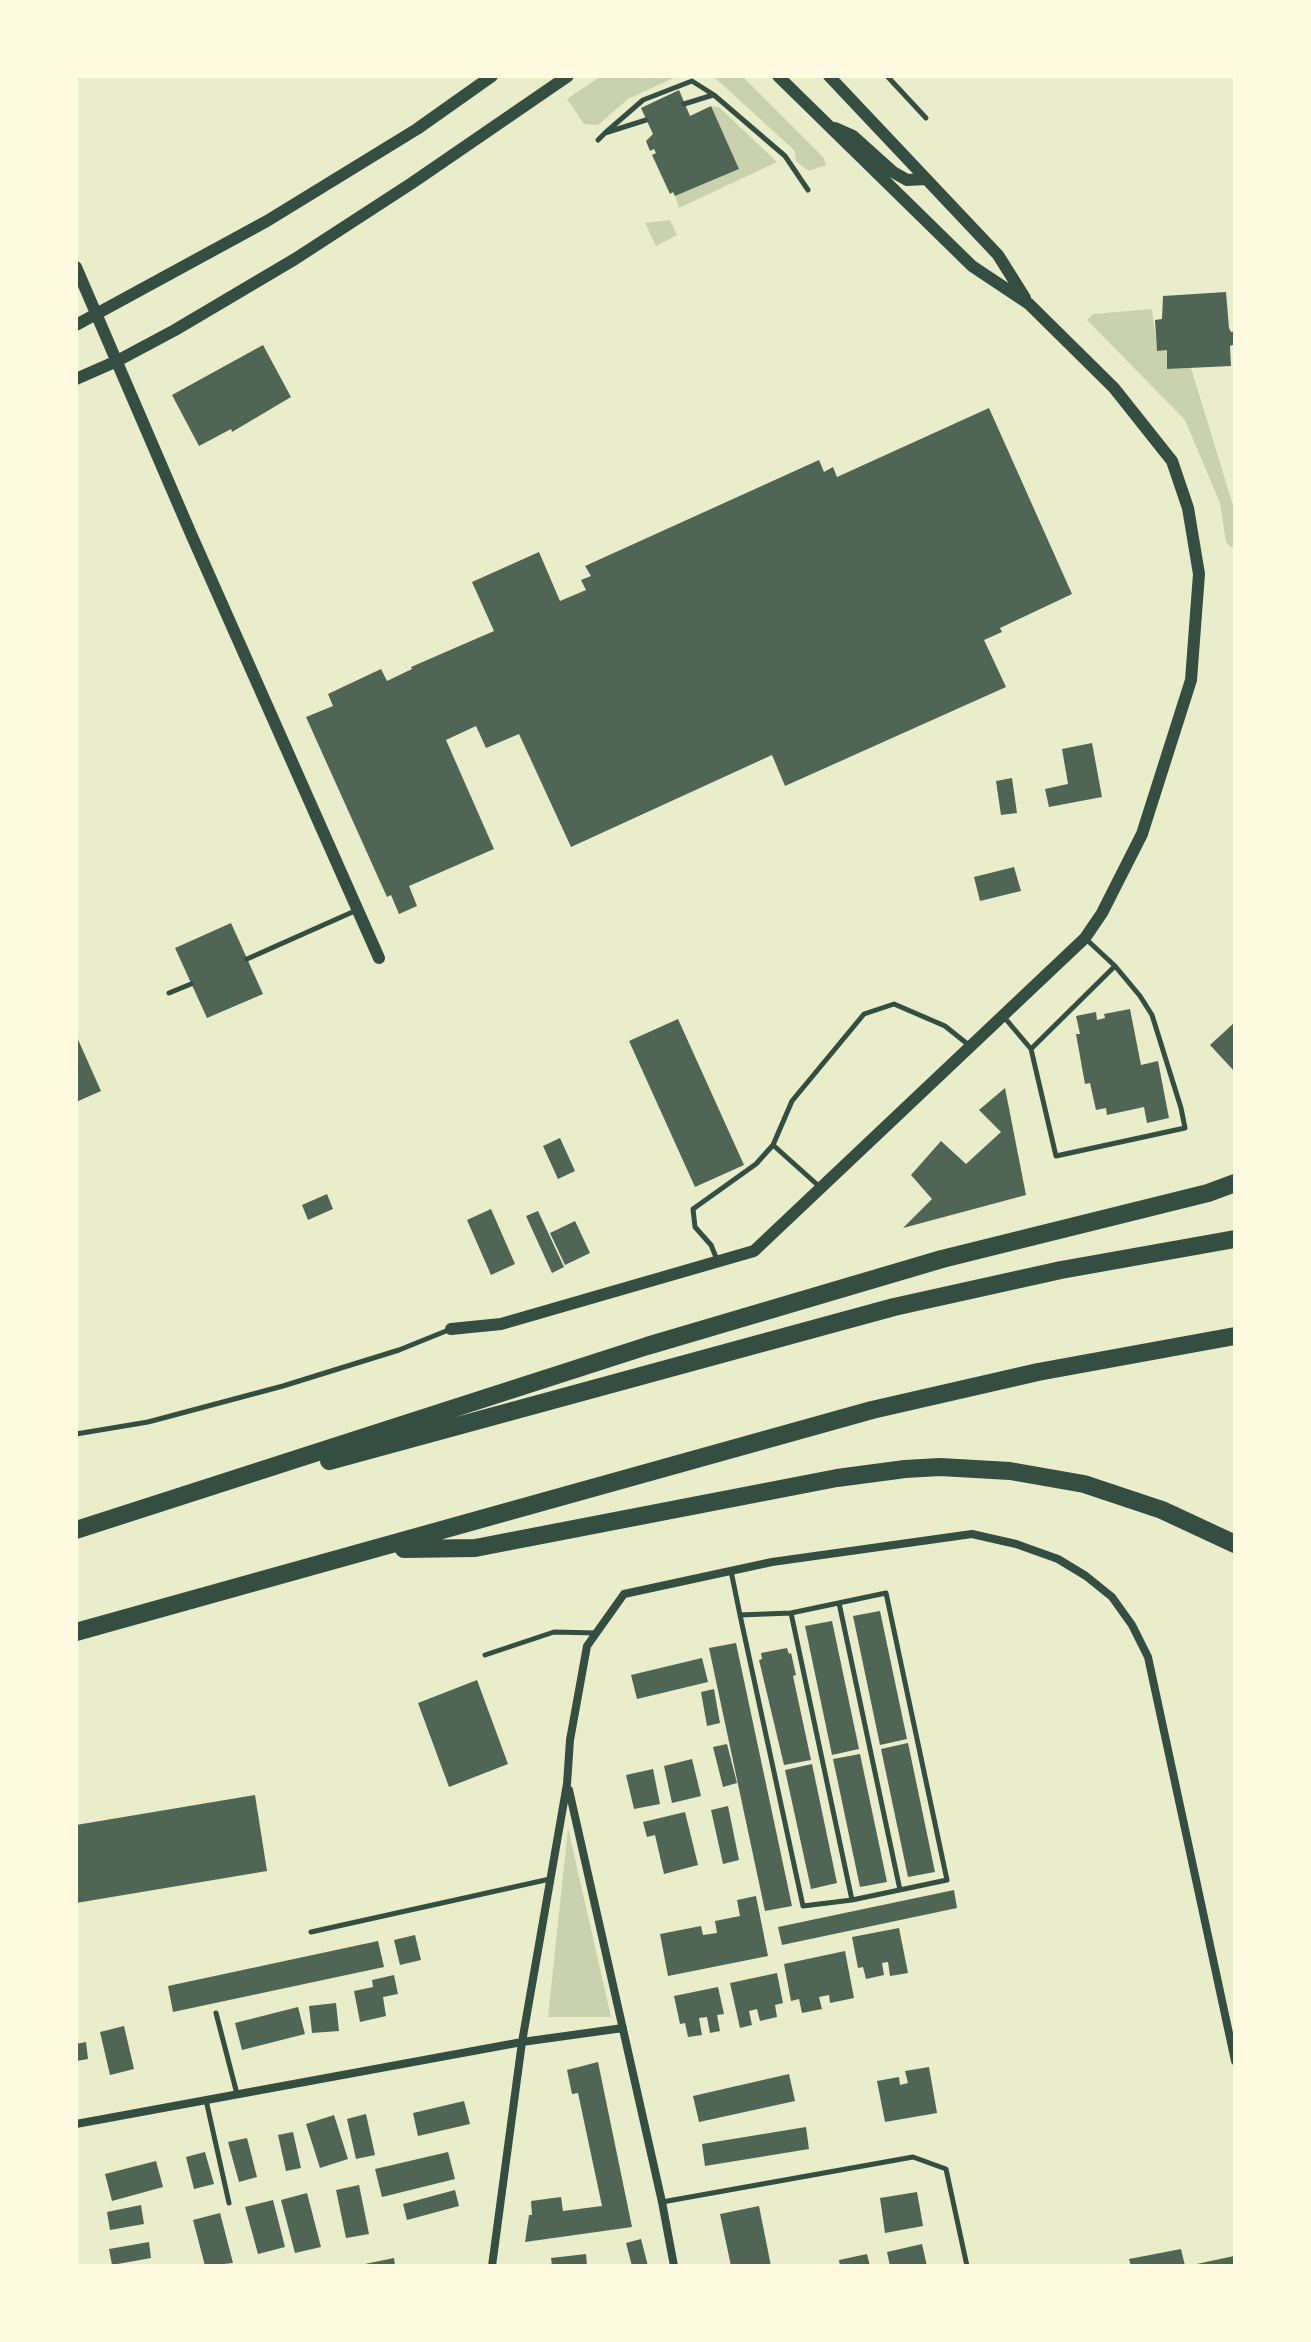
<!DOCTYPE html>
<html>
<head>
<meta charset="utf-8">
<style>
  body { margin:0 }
  #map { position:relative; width:1311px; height:2342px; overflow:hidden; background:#e9edc9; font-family:"Source Sans 3",sans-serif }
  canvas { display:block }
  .frame { position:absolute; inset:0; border:78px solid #fefae0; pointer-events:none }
</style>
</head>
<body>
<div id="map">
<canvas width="1311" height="2342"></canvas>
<div class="frame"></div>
</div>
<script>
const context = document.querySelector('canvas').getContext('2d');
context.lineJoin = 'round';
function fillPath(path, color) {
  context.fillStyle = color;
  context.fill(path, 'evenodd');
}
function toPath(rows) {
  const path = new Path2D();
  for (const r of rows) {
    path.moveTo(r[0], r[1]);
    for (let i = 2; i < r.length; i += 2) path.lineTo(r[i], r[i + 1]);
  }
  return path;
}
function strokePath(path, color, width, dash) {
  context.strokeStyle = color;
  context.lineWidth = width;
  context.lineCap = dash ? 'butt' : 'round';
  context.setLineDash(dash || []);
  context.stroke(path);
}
const green = toPath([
  [601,76,678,76,628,99,598,125,584,124,567,99],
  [713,76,742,76,823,157,826,165,809,171,796,161,795,151],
  [711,106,719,107,777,162,679,208,675,196,739,169],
  [670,220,677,235,656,246,645,223],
  [1152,309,1157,350,1167,350,1168,369,1191,368,1235,512,1235,546,1231,547,1226,542,1220,503,1185,420,1087,320,1093,314],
  [568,1828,611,2017,548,2017]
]);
const building = toPath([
  [679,90,690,116,711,106,739,169,675,196,673,192,670,194,652,155,656,153,654,149,650,151,646,141,653,134,641,108],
  [1226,292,1229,328,1231,332,1235,331,1235,344,1230,346,1231,366,1167,369,1167,350,1157,351,1155,320,1162,319,1163,296],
  [263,345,291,397,232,432,231,429,199,446,172,395],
  [989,408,1072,594,1000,628,1002,632,984,640,1006,687,785,786,772,755,571,847,519,734,486,748,476,726,446,740,494,849,409,886,417,906,399,914,391,895,387,897,306,717,333,706,328,694,381,669,387,681,412,669,411,667,494,631,472,582,539,552,560,601,586,590,581,580,591,576,585,566,819,460,824,472,833,467,837,477],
  [1092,743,1102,797,1049,807,1045,789,1068,784,1062,749],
  [1012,778,1017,813,1001,815,996,781],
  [1014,867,1021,891,980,901,974,877],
  [231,923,263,994,207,1018,175,948],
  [1130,1009,1141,1065,1158,1061,1169,1118,1147,1123,1144,1107,1107,1115,1106,1108,1096,1110,1090,1083,1085,1084,1076,1034,1080,1034,1076,1016,1096,1012,1097,1020,1105,1018,1104,1014],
  [678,1019,744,1165,695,1187,629,1041],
  [1235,1022,1235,1072,1210,1045],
  [76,1035,101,1091,76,1102],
  [1005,1088,1026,1195,903,1228,932,1199,911,1175,941,1141,966,1164,1001,1132,979,1110],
  [560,1138,575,1171,558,1179,543,1146],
  [327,1194,333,1209,308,1220,302,1205],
  [491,1209,515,1264,491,1275,467,1220],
  [538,1211,564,1267,552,1273,526,1216],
  [575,1221,590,1253,565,1265,550,1233],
  [880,1611,907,1739,880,1745,853,1616],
  [832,1621,859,1749,832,1755,805,1626],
  [736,1643,792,1906,765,1911,709,1648],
  [787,1648,789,1654,791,1653,796,1675,793,1676,811,1760,784,1765,759,1660,762,1659,761,1653],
  [702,1658,708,1682,637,1699,631,1675],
  [477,1680,508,1764,449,1787,418,1703],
  [714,1689,720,1723,707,1726,701,1692],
  [908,1743,935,1872,908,1877,881,1749],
  [727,1744,737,1783,723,1787,713,1747],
  [860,1754,887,1882,860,1887,833,1759],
  [692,1759,701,1796,672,1803,664,1766],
  [812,1764,837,1883,811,1889,785,1770],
  [653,1769,660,1804,634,1809,626,1775],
  [255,1795,267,1871,76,1903,76,1825],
  [728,1806,739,1860,723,1864,711,1810],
  [685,1812,698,1865,664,1874,655,1835,647,1837,643,1822],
  [954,1890,957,1908,782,1945,778,1927],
  [756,1896,768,1956,668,1976,660,1934,701,1926,703,1935,717,1933,715,1921,740,1916,737,1900],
  [899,1928,908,1973,890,1976,888,1962,882,1963,884,1975,866,1979,863,1967,858,1968,852,1937],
  [415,1935,421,1960,400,1965,394,1940],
  [378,1941,384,1967,173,2012,168,1986],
  [845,1951,854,1998,830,2003,829,1995,819,1997,822,2009,802,2013,799,1999,791,2001,784,1964],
  [777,1973,783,2003,775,2005,777,2017,760,2021,757,2009,749,2011,752,2025,740,2028,730,1983],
  [394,1975,398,1994,383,1997,386,2016,360,2022,354,1991,373,1987,372,1980],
  [718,1987,724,2014,717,2015,720,2031,710,2033,707,2017,699,2018,702,2035,688,2037,685,2023,680,2024,674,1996],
  [336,2003,339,2031,312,2033,309,2006],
  [298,2007,305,2034,242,2050,235,2023],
  [124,2026,134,2069,110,2075,100,2032],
  [86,2042,88,2059,76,2061,76,2044],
  [598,2062,632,2227,525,2242,529,2215,532,2215,531,2201,561,2197,563,2211,602,2206,578,2093,572,2094,567,2070],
  [929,2067,937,2113,885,2122,877,2081,899,2077,900,2085,908,2083,905,2071],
  [789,2074,795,2101,699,2122,693,2096],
  [464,2101,470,2124,418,2136,413,2113],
  [366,2114,375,2155,356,2159,347,2119],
  [334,2115,348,2159,320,2168,306,2124],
  [806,2127,809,2149,705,2166,702,2144],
  [293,2132,301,2168,286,2171,278,2135],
  [247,2138,257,2177,239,2182,228,2142],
  [205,2152,214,2184,194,2189,186,2157],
  [448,2152,455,2179,382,2197,375,2169],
  [156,2161,163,2187,112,2201,105,2174],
  [359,2185,369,2234,346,2238,336,2190],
  [455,2190,459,2206,407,2220,403,2204],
  [917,2192,923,2226,885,2233,880,2198],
  [307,2193,321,2247,295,2253,281,2200],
  [273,2200,285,2247,258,2254,245,2207],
  [141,2205,144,2224,110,2230,107,2212],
  [759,2206,771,2266,731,2266,720,2214],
  [220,2213,233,2263,205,2266,193,2220],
  [641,2239,648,2266,632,2266,626,2243],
  [149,2242,151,2258,112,2265,109,2249],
  [922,2244,927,2266,890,2266,887,2252],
  [1181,2249,1185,2266,1131,2266,1129,2259],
  [586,2254,587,2266,552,2266,551,2258],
  [867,2254,870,2266,840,2266,839,2260],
  [1234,2256,1235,2266,1192,2266,1192,2265],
  [394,2258,395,2266,360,2266,360,2265]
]);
const service = toPath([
  [887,76,926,118],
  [684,104,713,95],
  [605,133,643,100,692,81,714,95,785,156,808,190],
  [598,140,605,133,646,120],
  [247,959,357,910],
  [169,993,191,984],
  [1004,1017,1031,1049,1056,1156,1185,1128,1181,1108,1152,1015,1140,996,1115,966,1086,939],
  [1031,1049,1115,966],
  [821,1188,773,1145,792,1101,864,1014,894,1004,945,1026,970,1046],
  [718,1262,711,1245,695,1227,693,1209,756,1164,773,1145],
  [76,1434,148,1422,283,1386,399,1350,451,1329],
  [731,1571,740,1615,803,1906,852,1900,947,1880,886,1593,791,1613,740,1615],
  [839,1603,900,1890],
  [791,1613,852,1900],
  [485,1655,554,1632,596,1633],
  [311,1932,550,1879],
  [216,2013,237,2094],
  [206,2100,229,2203],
  [662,2202,913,2157,946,2169,967,2266]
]);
const minor = toPath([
  [569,1790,662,2202,674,2266],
  [76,2124,522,2042,623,2028],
  [492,2266,522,2042,567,1784,570,1740,587,1646,624,1594,772,1562,972,1534,1016,1544,1058,1559,1086,1576,1112,1597,1132,1625,1148,1657,1235,2061]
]);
const tertiary = toPath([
  [829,76,998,255,1025,298],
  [835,128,853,136,893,172,907,180,926,179],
  [76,267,191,534,379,958],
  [76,325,267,221,417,129,492,76],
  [76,379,117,361,175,330,295,259,412,183,568,76],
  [451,1329,501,1324,754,1251,1085,938,1102,913,1142,834,1191,680,1199,574,1188,508,1172,461,1114,388,1029,304,972,266,778,76]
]);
const motorway = toPath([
  [329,1461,894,1307,1061,1270,1235,1239],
  [76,1530,647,1346,942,1259,1208,1193,1235,1183],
  [404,1549,475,1548,837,1478,905,1469,940,1467,1010,1471,1084,1484,1162,1510,1235,1544],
  [76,1632,872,1410,1038,1372,1235,1336]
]);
fillPath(green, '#cad2ad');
fillPath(building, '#4f6655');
strokePath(service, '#344e41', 5);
strokePath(minor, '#344e41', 8);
strokePath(tertiary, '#344e41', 12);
strokePath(motorway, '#344e41', 18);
</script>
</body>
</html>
